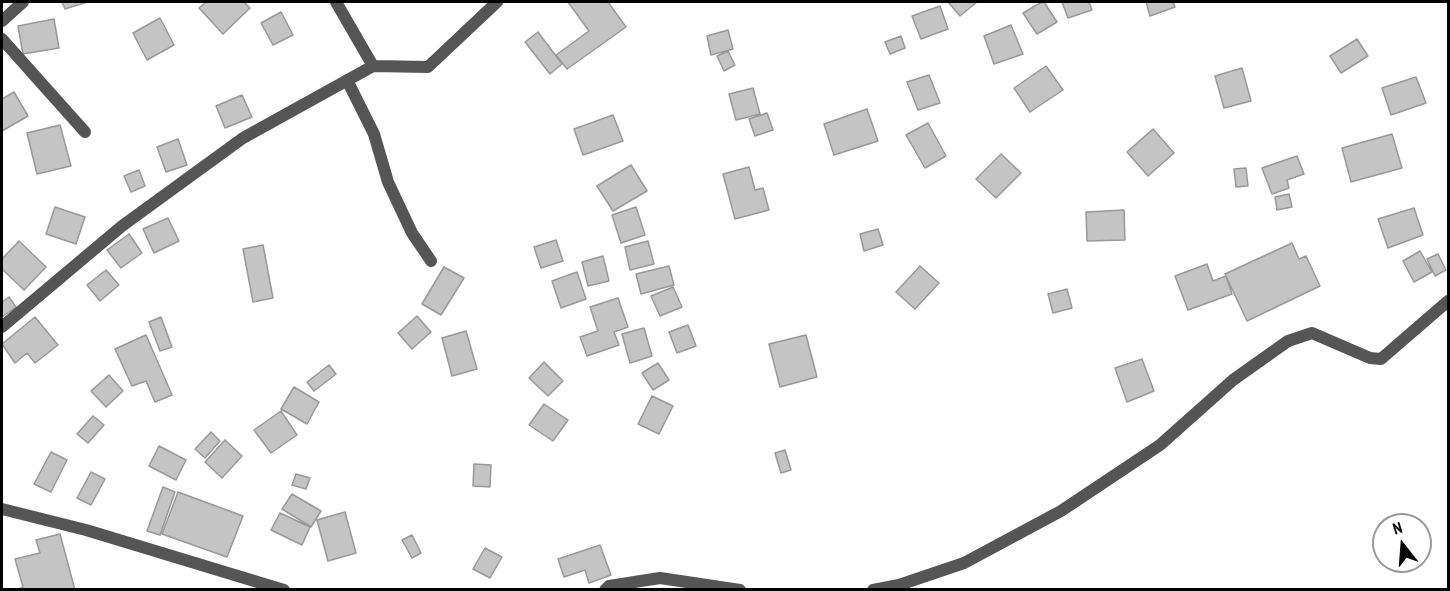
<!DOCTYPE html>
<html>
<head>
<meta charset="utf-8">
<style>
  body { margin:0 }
  #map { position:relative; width:1450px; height:591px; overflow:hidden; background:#fff; font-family:"PT Sans Narrow",sans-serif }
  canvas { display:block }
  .frame { position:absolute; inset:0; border:3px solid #000; pointer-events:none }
  .north { position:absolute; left:1372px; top:513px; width:60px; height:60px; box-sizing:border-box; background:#fff; border:2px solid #999; border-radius:50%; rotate:343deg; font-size:16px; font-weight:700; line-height:24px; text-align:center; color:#000 }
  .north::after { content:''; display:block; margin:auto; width:21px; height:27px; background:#000; clip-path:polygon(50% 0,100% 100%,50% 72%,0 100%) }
</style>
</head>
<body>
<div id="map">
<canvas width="1450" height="591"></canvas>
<div class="frame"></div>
<div class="north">N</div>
</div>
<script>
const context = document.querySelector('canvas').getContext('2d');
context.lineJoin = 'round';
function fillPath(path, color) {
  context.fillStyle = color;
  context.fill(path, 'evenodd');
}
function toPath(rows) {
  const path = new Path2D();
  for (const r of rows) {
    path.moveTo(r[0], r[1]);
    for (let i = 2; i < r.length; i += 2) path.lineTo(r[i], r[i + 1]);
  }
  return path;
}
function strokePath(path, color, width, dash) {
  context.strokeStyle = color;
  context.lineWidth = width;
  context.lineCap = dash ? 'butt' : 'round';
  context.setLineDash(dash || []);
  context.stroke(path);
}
const building = toPath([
  [62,2,87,2,65,9,62,2],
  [206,2,244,2,250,8,223,34,199,8,206,2],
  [568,2,608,2,626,27,567,69,556,55,589,31,568,2],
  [948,2,977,2,960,16,948,2],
  [1042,2,1044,2,1057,22,1037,34,1023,13,1042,2],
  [1062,2,1089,2,1092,10,1068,18,1062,2],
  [1146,2,1173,2,1175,7,1150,16,1146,2],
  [940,6,948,29,921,39,912,16,940,6],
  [281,12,293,35,273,45,261,23,281,12],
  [160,18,174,45,147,60,133,33,160,18],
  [54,19,59,48,23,54,18,26,54,19],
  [1011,25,1023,54,994,64,984,36,1011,25],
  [728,30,733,49,711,55,707,36,728,30],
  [538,32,562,64,550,74,525,42,538,32],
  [901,36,905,48,890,54,885,42,901,36],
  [1357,39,1368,56,1341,73,1330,56,1357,39],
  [728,51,735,65,724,71,717,56,728,51],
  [1046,66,1063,90,1030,112,1014,88,1046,66],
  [1242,68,1251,101,1224,108,1215,76,1242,68],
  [929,75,940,103,918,110,907,82,929,75],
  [1416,77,1426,103,1391,115,1382,88,1416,77],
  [753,88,760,114,736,120,729,94,753,88],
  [14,92,28,116,2,131,2,99,14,92],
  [242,95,252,117,225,128,216,106,242,95],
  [867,109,878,141,834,155,824,124,867,109],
  [767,113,773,130,755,136,749,119,767,113],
  [613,115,623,141,583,155,574,129,613,115],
  [928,123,946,156,925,168,906,135,928,123],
  [60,125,71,166,37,174,27,133,60,125],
  [1153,129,1174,153,1148,176,1127,152,1153,129],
  [1392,134,1402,168,1351,182,1342,148,1392,134],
  [178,139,187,165,166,172,157,147,178,139],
  [1001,154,1021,173,996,198,976,179,1001,154],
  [1297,156,1304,174,1287,180,1289,188,1272,194,1262,168,1297,156],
  [631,165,647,191,613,211,597,186,631,165],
  [749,167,755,190,763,188,769,210,735,219,723,174,749,167],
  [1246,168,1248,186,1236,187,1234,169,1246,168],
  [139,170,145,186,131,192,124,176,139,170],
  [1289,194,1292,207,1277,210,1275,197,1289,194],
  [55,207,85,217,76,244,46,234,55,207],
  [636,207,645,235,621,243,612,215,636,207],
  [1414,208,1423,235,1388,248,1378,219,1414,208],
  [1124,210,1125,240,1087,241,1086,212,1124,210],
  [168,218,179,241,154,253,143,229,168,218],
  [878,229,883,245,864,251,860,234,878,229],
  [129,234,142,253,121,268,107,250,129,234],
  [556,240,563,261,541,268,534,247,556,240],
  [19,241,46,267,24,290,2,269,2,259,19,241],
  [648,241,654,264,630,270,625,247,648,241],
  [1292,243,1299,259,1306,256,1320,286,1247,321,1225,274,1292,243],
  [263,245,273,298,253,302,243,249,263,245],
  [1420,251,1432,272,1414,282,1403,261,1420,251],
  [1438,254,1446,270,1435,276,1427,259,1438,254],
  [603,256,609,281,588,286,582,262,603,256],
  [1207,264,1213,281,1226,276,1232,294,1188,310,1175,276,1207,264],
  [669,266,674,285,641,294,636,274,669,266],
  [920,266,939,283,915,309,896,292,920,266],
  [444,267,464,278,441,315,422,304,444,267],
  [106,270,119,285,100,301,87,285,106,270],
  [577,272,586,299,561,308,552,281,577,272],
  [673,287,682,307,660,316,651,296,673,287],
  [1067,289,1072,308,1053,313,1048,294,1067,289],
  [9,297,16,307,2,317,2,302,9,297],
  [618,298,628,327,614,332,619,345,587,356,580,337,598,331,590,307,618,298],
  [417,316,431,332,412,349,398,333,417,316],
  [35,317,58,345,35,363,27,353,15,363,2,344,35,317],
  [161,317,172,347,160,351,149,322,161,317],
  [688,325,696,346,677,353,669,332,688,325],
  [644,328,652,356,630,363,622,334,644,328],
  [466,331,477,369,452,376,442,338,466,331],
  [146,335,172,395,155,402,146,381,132,386,115,349,146,335],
  [806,335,817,377,780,387,769,344,806,335],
  [1142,359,1154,391,1127,402,1115,368,1142,359],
  [544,362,563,381,548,396,529,378,544,362],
  [658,363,669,380,653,390,642,373,658,363],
  [329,365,336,374,314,391,307,382,329,365],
  [109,375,123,391,106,407,91,391,109,375],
  [294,387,319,402,307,424,281,409,294,387],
  [652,396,673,406,659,434,638,424,652,396],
  [544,404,568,420,553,441,529,425,544,404],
  [281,411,297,435,271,453,254,430,281,411],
  [93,416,104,425,88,443,77,434,93,416],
  [211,432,220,441,205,458,195,449,211,432],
  [225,440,242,456,222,478,205,462,225,440],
  [159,446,186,460,176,480,149,466,159,446],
  [785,450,791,470,781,473,775,453,785,450],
  [51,452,67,460,51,492,34,484,51,452],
  [474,464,491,465,490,487,473,486,474,464],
  [91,472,105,479,91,505,77,498,91,472],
  [296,474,310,478,306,489,292,485,296,474],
  [163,487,175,492,160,535,147,531,163,487],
  [178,492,243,516,227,557,162,534,178,492],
  [292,494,321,511,311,527,282,509,292,494],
  [345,512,356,553,328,561,317,520,345,512],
  [280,513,310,527,302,545,271,530,280,513],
  [60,534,75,590,17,590,23,587,15,559,40,553,36,540,60,534],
  [412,535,421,553,412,558,402,540,412,535],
  [600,545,611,575,589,583,585,570,564,577,558,559,600,545],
  [485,548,502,557,490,578,473,569,485,548]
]);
const minor = toPath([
  [336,2,373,66],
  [2,21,23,2],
  [2,39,85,132],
  [347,80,374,134,388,182,412,233,431,261],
  [2,327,122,226,243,138,373,66,428,67,497,2],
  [2,509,86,530,284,590],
  [605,590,609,586,660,578,740,590],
  [873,590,899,585,964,563,1061,511,1160,445,1233,380,1288,341,1312,333,1370,358,1381,359,1448,301]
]);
fillPath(building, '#c4c4c4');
strokePath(building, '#999', 1.5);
strokePath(minor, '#555', 12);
</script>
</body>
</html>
